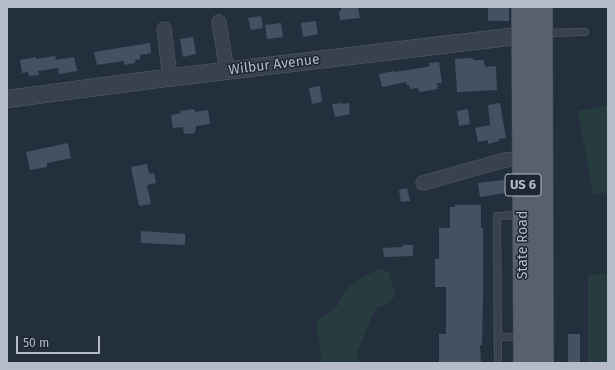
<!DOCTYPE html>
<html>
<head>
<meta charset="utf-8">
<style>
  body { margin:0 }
  #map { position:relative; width:615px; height:370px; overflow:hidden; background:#242f3e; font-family:"Fira Sans",sans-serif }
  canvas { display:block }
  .frame { position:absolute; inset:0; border:8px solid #b4bcc9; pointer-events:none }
  .scale { position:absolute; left:16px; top:336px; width:84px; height:18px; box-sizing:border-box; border:2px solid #b4bcc9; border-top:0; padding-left:5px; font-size:12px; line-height:14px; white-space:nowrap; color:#b4bcc9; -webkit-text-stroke:3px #1d2633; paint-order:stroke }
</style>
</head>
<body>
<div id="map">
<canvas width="615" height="370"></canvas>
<div class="frame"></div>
<div class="scale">50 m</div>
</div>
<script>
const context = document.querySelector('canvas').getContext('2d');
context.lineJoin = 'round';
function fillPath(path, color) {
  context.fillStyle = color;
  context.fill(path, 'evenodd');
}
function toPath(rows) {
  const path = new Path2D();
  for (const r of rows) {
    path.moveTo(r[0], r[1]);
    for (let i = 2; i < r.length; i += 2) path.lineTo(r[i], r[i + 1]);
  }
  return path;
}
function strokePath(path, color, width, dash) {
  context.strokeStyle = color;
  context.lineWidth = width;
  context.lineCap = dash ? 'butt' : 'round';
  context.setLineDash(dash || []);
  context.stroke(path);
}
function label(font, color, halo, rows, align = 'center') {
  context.font = font + ' "Fira Sans",sans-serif';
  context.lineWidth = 3;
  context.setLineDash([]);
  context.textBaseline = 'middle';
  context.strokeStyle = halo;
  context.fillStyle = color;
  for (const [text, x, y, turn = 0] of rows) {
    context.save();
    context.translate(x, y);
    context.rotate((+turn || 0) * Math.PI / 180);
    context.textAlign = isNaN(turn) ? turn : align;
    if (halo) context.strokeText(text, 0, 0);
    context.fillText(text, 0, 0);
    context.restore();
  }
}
const green = toPath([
  [608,105,608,192,593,195,578,111],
  [381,269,389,272,395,293,393,299,384,305,377,307,373,314,364,337,357,351,359,363,322,363,317,330,317,323,323,316,328,314,338,305,341,297,350,286,366,275],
  [588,274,608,274,608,363,588,363]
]);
const building = toPath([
  [347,7,358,7,360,18,340,20,339,11,341,11,341,8],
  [488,7,509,8,509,21,488,21],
  [261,16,263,28,251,30,248,18],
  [316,21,318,34,303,37,301,23],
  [281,23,283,37,267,39,265,25],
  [193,37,196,54,183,57,180,39],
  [150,43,151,53,140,55,140,59,135,60,135,63,124,65,124,61,97,65,94,52],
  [55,56,56,60,74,57,77,71,59,74,58,68,38,71,39,75,29,76,28,72,22,73,20,60,36,57,36,59],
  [473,58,473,60,484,60,485,67,496,66,497,90,457,92,455,59],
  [439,62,442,83,437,83,438,89,419,92,418,88,410,89,409,85,407,85,406,82,382,87,379,74,394,71,394,72,427,67,430,66,429,63],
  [320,86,322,102,312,104,309,88],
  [342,103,342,104,349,103,350,114,335,117,332,104],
  [500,103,506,138,498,139,499,141,488,144,488,140,478,142,475,128,490,125,488,105],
  [194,109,195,112,208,110,210,124,196,126,195,133,184,134,183,127,173,128,171,115,181,113,180,111],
  [468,109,470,124,459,126,457,111],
  [68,143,71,158,47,163,47,167,30,170,26,152],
  [147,164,149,174,154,173,156,183,147,185,151,204,139,206,131,167],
  [504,180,505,193,480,197,478,183],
  [407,188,410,201,401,202,399,190],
  [455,205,481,205,481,228,483,228,483,295,482,345,480,345,481,363,439,363,439,334,446,334,446,287,435,287,435,259,439,259,439,228,450,228,450,207,455,207],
  [141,231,185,234,185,245,141,243],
  [403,245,413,245,413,256,384,257,383,248,403,247],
  [568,334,580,334,580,363,568,363]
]);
const service = toPath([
  [544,33,585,32],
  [498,337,522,337],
  [498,363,497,216,521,215]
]);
const minor = toPath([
  [219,22,227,71],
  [164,29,170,77],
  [423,183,505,160,523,158]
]);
const tertiary = toPath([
  [7,99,150,80,534,34]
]);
const primary = toPath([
  [522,7,524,363],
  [542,7,543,363]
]);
const shields = [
  [523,185,36]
];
const shieldNames = [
  ["US 6",523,185]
];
const streetNames = [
  ["Wilbur Avenue",274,65,-7],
  ["State Road",523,245,-90]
];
fillPath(green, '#263c3f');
fillPath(building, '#455162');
strokePath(service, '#565f6c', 8);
strokePath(minor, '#565f6c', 15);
strokePath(tertiary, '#565f6c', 18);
strokePath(primary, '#414a57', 22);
strokePath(service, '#38414e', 7);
strokePath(minor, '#38414e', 14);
strokePath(tertiary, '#38414e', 17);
strokePath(primary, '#56606e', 21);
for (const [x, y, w] of shields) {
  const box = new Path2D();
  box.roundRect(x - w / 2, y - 11, w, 22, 3);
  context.fillStyle = '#1d2633';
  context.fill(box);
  strokePath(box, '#b4bcc9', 1);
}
label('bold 13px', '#b4bcc9', null, shieldNames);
label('14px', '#b4bcc9', '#1d2633', streetNames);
</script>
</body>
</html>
